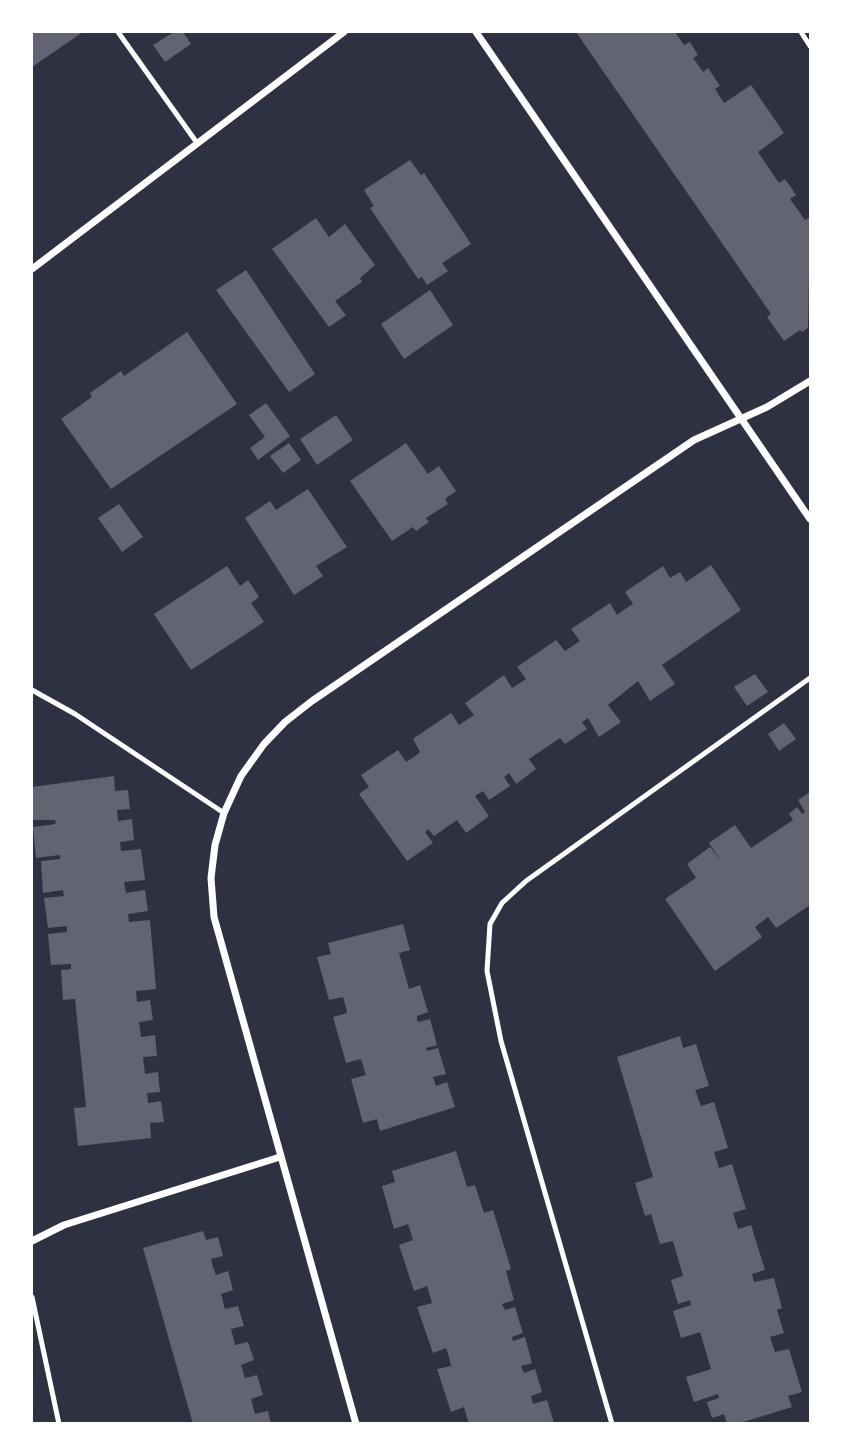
<!DOCTYPE html>
<html>
<head>
<meta charset="utf-8">
<style>
  body { margin:0 }
  #map { position:relative; width:842px; height:1455px; overflow:hidden; background:#2d3142; font-family:Barlow,sans-serif }
  canvas { display:block }
  .frame { position:absolute; inset:0; border:33px solid #fff; pointer-events:none }
</style>
</head>
<body>
<div id="map">
<canvas width="842" height="1455"></canvas>
<div class="frame"></div>
</div>
<script>
const context = document.querySelector('canvas').getContext('2d');
context.lineJoin = 'round';
function fillPath(path, color) {
  context.fillStyle = color;
  context.fill(path, 'evenodd');
}
function toPath(rows) {
  const path = new Path2D();
  for (const r of rows) {
    path.moveTo(r[0], r[1]);
    for (let i = 2; i < r.length; i += 2) path.lineTo(r[i], r[i + 1]);
  }
  return path;
}
function strokePath(path, color, width, dash) {
  context.strokeStyle = color;
  context.lineWidth = width;
  context.lineCap = dash ? 'butt' : 'round';
  context.setLineDash(dash || []);
  context.stroke(path);
}
const building = toPath([
  [32,32,83,32,32,67],
  [174,32,183,32,191,44,165,62,153,45],
  [576,32,675,32,684,45,690,42,698,55,693,58,703,72,708,68,720,86,715,89,724,103,751,85,784,133,758,152,779,183,785,179,796,195,790,199,805,220,810,217,808,328,802,332,800,330,784,341,767,317,771,314],
  [410,160,421,175,424,173,471,244,442,263,448,271,427,285,422,277,418,279,370,208,374,206,364,190],
  [316,218,329,237,345,224,375,265,360,278,362,282,335,301,346,315,329,327,272,249],
  [246,270,315,374,289,392,216,290],
  [430,290,453,325,404,359,381,324],
  [187,332,237,404,111,489,61,419,92,397,90,393,121,371,124,376],
  [266,403,290,436,258,460,250,448,265,437,249,415],
  [336,415,353,440,317,465,300,439],
  [289,443,301,460,283,473,270,456],
  [406,443,428,474,439,466,456,491,445,499,448,504,426,518,429,522,416,531,413,527,392,541,350,481],
  [308,489,347,547,316,566,323,576,294,595,245,518,270,501,276,510],
  [119,504,143,537,122,552,98,518],
  [711,565,741,610,662,665,675,684,650,701,638,681,608,705,621,722,599,737,588,718,582,722,587,729,565,744,560,738,529,759,536,769,516,784,509,773,504,777,510,786,489,800,483,791,475,796,489,816,466,833,457,820,434,836,428,829,425,832,433,843,407,861,359,794,369,787,361,775,398,750,406,762,414,757,420,752,413,739,451,713,459,725,474,715,465,703,504,675,512,688,526,679,517,667,556,640,565,651,580,641,571,629,610,603,617,615,625,609,633,604,625,592,663,566,670,578,680,572,686,582],
  [227,566,240,586,248,580,259,597,251,603,264,622,191,670,154,614],
  [755,674,768,692,747,706,734,687],
  [784,723,796,739,779,751,768,734],
  [114,776,115,791,128,790,130,809,117,810,118,821,132,819,134,840,120,842,121,851,141,849,145,880,124,882,126,893,145,890,148,911,128,914,129,922,150,920,156,989,136,991,137,1002,150,1000,153,1020,139,1022,141,1037,155,1035,157,1056,143,1057,145,1074,158,1072,160,1092,147,1093,148,1103,161,1101,164,1122,150,1123,151,1138,78,1146,74,1108,86,1107,75,999,63,1000,61,970,71,969,71,964,51,965,48,934,67,932,67,926,48,928,44,898,64,896,63,890,43,893,41,861,60,859,60,855,36,858,33,827,56,824,55,820,32,820,32,787],
  [810,792,810,905,776,928,768,917,755,927,762,937,715,971,665,899,696,878,687,864,710,847,721,861,709,843,735,825,751,848,793,820,789,814,797,807,802,814,805,812,798,800],
  [403,924,410,950,399,953,409,989,420,985,428,1012,417,1016,417,1019,418,1022,430,1019,437,1045,426,1048,427,1051,438,1048,446,1074,433,1077,436,1086,447,1082,455,1107,380,1131,377,1119,363,1123,351,1079,366,1075,361,1059,346,1063,333,1017,347,1013,346,1007,343,997,329,1000,317,957,331,954,328,943],
  [680,1036,683,1048,696,1044,709,1086,695,1090,701,1106,714,1102,728,1148,714,1152,719,1168,732,1164,746,1209,733,1213,738,1229,751,1225,765,1270,752,1274,754,1282,774,1278,782,1308,777,1310,784,1333,770,1337,775,1352,789,1349,802,1392,788,1396,792,1407,737,1424,727,1424,724,1414,712,1418,707,1402,719,1398,718,1394,694,1402,686,1377,711,1369,700,1332,681,1338,673,1311,691,1305,690,1300,678,1304,671,1280,683,1276,673,1241,660,1244,651,1214,645,1216,635,1183,653,1177,617,1057],
  [456,1151,467,1187,475,1185,484,1213,493,1210,511,1269,506,1271,514,1300,502,1304,505,1310,515,1307,523,1333,512,1337,513,1341,525,1337,532,1363,521,1366,524,1373,535,1369,542,1392,531,1396,533,1404,547,1400,554,1423,469,1424,464,1407,451,1412,437,1369,451,1366,449,1357,446,1348,433,1353,417,1307,432,1303,427,1286,414,1291,399,1245,413,1240,408,1224,394,1229,382,1186,395,1182,392,1171],
  [203,1231,206,1240,218,1237,223,1256,211,1259,213,1267,216,1275,228,1271,233,1290,221,1294,225,1309,238,1306,244,1326,231,1329,235,1345,248,1342,254,1360,241,1365,245,1378,257,1375,263,1395,251,1399,255,1414,268,1411,271,1424,193,1424,143,1248]
]);
const service = toPath([
  [118,32,197,143],
  [801,32,810,46],
  [32,690,75,714,224,813],
  [32,1297,59,1424],
  [612,1424,501,1041,487,971,490,924,502,903,526,881,810,678]
]);
const minor = toPath([
  [476,32,810,519],
  [32,269,344,32],
  [32,1241,64,1225,280,1157],
  [356,1424,214,917,211,878,215,845,224,813,241,776,264,744,285,722,312,701,694,440,767,407,810,381]
]);
fillPath(building, '#626471');
strokePath(service, '#fff', 5);
strokePath(minor, '#fff', 7);
</script>
</body>
</html>
